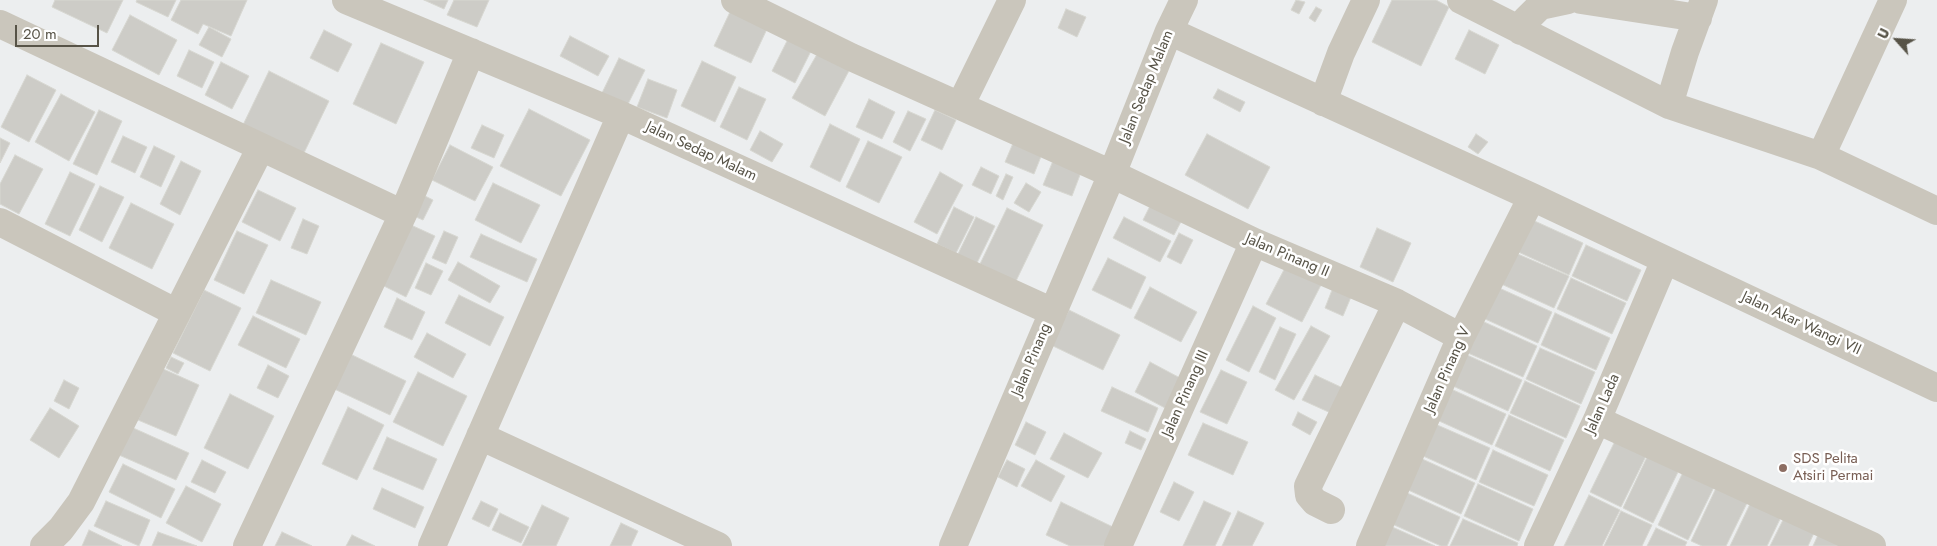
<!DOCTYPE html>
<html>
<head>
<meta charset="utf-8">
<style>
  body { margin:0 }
  #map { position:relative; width:1937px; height:546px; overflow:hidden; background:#eceeef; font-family:Jost,sans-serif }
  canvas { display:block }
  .north { position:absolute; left:1872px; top:15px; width:50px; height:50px; -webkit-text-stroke:4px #fff; paint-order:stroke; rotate:296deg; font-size:14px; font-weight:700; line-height:20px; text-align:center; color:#575347 }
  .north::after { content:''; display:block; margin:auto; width:18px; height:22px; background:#575347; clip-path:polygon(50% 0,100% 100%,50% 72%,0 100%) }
  .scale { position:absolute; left:15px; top:25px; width:84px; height:22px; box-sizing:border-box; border:2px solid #575347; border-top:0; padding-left:6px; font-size:15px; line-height:18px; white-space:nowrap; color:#575347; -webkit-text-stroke:4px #fff; paint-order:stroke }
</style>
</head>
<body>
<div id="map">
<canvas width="1937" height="546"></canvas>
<div class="north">U</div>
<div class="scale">20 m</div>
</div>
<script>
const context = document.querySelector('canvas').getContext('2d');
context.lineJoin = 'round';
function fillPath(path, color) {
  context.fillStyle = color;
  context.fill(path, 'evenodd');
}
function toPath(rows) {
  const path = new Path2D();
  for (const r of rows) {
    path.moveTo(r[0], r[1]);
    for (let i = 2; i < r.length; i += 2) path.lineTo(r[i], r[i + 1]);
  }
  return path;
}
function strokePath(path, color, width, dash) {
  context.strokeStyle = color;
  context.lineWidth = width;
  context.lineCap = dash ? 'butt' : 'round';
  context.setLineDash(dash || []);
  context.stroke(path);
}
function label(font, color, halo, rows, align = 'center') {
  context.font = font + ' Jost,sans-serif';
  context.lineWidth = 5;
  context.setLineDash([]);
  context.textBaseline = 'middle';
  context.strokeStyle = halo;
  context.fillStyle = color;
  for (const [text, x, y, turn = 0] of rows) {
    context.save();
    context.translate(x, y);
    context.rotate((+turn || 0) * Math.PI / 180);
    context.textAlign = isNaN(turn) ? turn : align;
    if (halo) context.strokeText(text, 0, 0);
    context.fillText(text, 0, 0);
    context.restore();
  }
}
const building = toPath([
  [55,0,123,0,107,33,52,7,55,0],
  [137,0,176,0,168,17,136,2,137,0],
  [181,0,247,0,231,36,203,24,198,34,171,20,181,0],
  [424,0,448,0,444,9,424,0],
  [454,0,489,0,477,27,447,15,454,0],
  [1296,0,1305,2,1299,14,1291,10,1296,0],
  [1392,0,1436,0,1449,7,1421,66,1372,42,1392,0],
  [1316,7,1322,10,1315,22,1309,18,1316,7],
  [1066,9,1086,17,1077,37,1058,28,1066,9],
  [730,12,767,29,751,63,714,46,730,12],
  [130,15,177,40,159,75,112,50,130,15],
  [209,27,231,39,222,57,199,45,209,27],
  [324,30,352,44,338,72,310,58,324,30],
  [1469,30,1499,45,1485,74,1455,59,1469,30],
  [570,36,609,56,598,76,560,56,570,36],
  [789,37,812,49,795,83,772,71,789,37],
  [381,43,424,62,396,124,353,104,381,43],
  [820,49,851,67,825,116,792,98,820,49],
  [189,50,214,62,202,88,177,76,189,50],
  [619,58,645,70,626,108,601,95,619,58],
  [702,61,736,77,715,122,681,106,702,61],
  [221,62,249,76,232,109,205,95,221,62],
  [269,71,329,101,302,157,242,127,269,71],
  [27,75,56,90,29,142,1,127,27,75],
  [648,79,677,90,667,118,637,107,648,79],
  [739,87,766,99,747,140,720,127,739,87],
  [1218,89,1245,102,1240,112,1213,98,1218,89],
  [61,94,95,112,69,161,35,142,61,94],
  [869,99,895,112,882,139,856,127,869,99],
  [529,109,590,140,561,196,500,166,529,109],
  [99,110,122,121,97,175,73,164,99,110],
  [935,110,956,120,942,150,921,140,935,110],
  [908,111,926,119,910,151,893,142,908,111],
  [830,124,860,139,840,182,810,167,830,124],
  [482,125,504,135,494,158,471,148,482,125],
  [760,131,783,144,772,162,750,150,760,131],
  [1207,134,1270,167,1248,209,1185,175,1207,134],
  [1476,134,1488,142,1478,154,1468,147,1476,134],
  [123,136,147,147,135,173,111,162,123,136],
  [0,138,10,143,0,163,0,138],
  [868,141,902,157,879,203,846,187,868,141],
  [1014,141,1042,154,1034,174,1005,162,1014,141],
  [450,145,493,167,475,201,432,180,450,145],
  [154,146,175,156,161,187,140,177,154,146],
  [15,155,43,169,19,214,0,204,0,184,15,155],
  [1055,156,1083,167,1072,196,1043,185,1055,156],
  [181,161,201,171,180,215,160,204,181,161],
  [981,167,999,176,991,194,972,185,981,167],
  [70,172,95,184,70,236,45,224,70,172],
  [940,172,963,185,937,234,914,222,940,172],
  [1006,174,1013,177,1003,200,996,196,1006,174],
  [493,183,540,205,521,243,475,220,493,183],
  [1026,183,1041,192,1029,212,1014,203,1026,183],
  [100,186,124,197,102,242,79,230,100,186],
  [258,190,296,208,280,241,242,222,258,190],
  [417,192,433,200,423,220,407,213,417,192],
  [1153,200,1184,216,1174,235,1143,220,1153,200],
  [131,203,174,224,152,269,109,248,131,203],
  [954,207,974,217,956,253,937,244,954,207],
  [1007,208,1043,225,1016,281,980,264,1007,208],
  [976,217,995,226,976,265,957,256,976,217],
  [1124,217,1171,241,1160,262,1113,238,1124,217],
  [1528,218,1583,243,1569,275,1514,250,1528,218],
  [303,219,319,226,307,254,291,248,303,219],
  [411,225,435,236,406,297,382,285,411,225],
  [1377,228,1411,243,1393,282,1360,267,1377,228],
  [237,231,268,245,244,294,214,280,237,231],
  [444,231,458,237,446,264,432,258,444,231],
  [1179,233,1193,240,1181,264,1167,257,1179,233],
  [481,234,537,259,527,282,470,257,481,234],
  [1586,245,1641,270,1627,301,1572,276,1586,245],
  [1513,252,1569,276,1554,308,1499,283,1513,252],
  [1108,258,1146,277,1131,309,1092,290,1108,258],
  [458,262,500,286,490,303,448,280,458,262],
  [426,263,443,271,431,295,415,288,426,263],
  [1287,264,1322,283,1302,322,1266,304,1287,264],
  [1571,278,1626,303,1612,334,1557,309,1571,278],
  [271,280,321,302,306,335,256,313,271,280],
  [1150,287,1197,312,1181,342,1134,318,1150,287],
  [1497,287,1552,312,1538,343,1483,318,1497,287],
  [204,290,241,308,210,371,173,353,204,290],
  [1332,290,1351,297,1343,316,1325,308,1332,290],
  [459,295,504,317,490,346,445,323,459,295],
  [397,298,425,312,412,340,384,327,397,298],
  [1253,306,1276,318,1249,372,1226,360,1253,306],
  [1069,310,1120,335,1103,370,1051,345,1069,310],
  [1555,313,1610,338,1596,370,1541,345,1555,313],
  [253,316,300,339,286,368,238,345,253,316],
  [1482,321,1537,346,1523,377,1468,353,1482,321],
  [1311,326,1330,336,1294,400,1275,390,1311,326],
  [1280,327,1296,334,1275,380,1259,372,1280,327],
  [427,333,466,354,453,378,414,357,427,333],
  [1540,348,1595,372,1581,404,1526,379,1540,348],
  [346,352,406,381,390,415,330,387,346,352],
  [1467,355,1522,380,1508,411,1453,386,1467,355],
  [171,357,184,363,178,374,166,368,171,357],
  [1150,362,1182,379,1167,409,1135,392,1150,362],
  [268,365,289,376,278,398,257,388,268,365],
  [161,368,199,385,176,436,138,420,161,368],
  [1221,370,1247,382,1227,424,1200,412,1221,370],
  [418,372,467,396,443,446,393,422,418,372],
  [1315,375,1345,389,1333,414,1302,400,1315,375],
  [64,380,79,388,69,409,54,401,64,380],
  [1525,381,1580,406,1566,438,1510,413,1525,381],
  [1112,387,1158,408,1148,432,1101,411,1112,387],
  [1451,389,1506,414,1492,445,1437,420,1451,389],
  [230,394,274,416,248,469,204,448,230,394],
  [348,407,384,425,357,480,322,464,348,407],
  [50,408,79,426,59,458,30,440,50,408],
  [1298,412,1317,422,1310,435,1292,425,1298,412],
  [1509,415,1564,440,1550,471,1495,446,1509,415],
  [1026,422,1046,432,1035,455,1015,445,1026,422],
  [1203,423,1248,442,1233,475,1188,455,1203,423],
  [1435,424,1490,448,1476,480,1421,455,1435,424],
  [131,427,189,453,176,480,119,455,131,427],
  [1130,431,1146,439,1141,450,1125,443,1130,431],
  [1064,433,1102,453,1088,478,1050,459,1064,433],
  [387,437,437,459,423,490,373,469,387,437],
  [1617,437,1648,452,1621,507,1590,492,1617,437],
  [1493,450,1548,475,1534,506,1479,482,1493,450],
  [1649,453,1680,468,1653,523,1623,508,1649,453],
  [1420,458,1475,483,1461,514,1406,489,1420,458],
  [202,460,226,472,215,493,191,482,202,460],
  [1007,460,1025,469,1017,487,998,477,1007,460],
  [1036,460,1065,476,1051,502,1021,486,1036,460],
  [123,464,175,489,161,518,109,492,123,464],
  [1684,470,1715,485,1688,540,1658,525,1684,470],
  [1174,482,1194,492,1179,521,1160,512,1174,482],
  [1478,484,1533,509,1519,541,1464,516,1478,484],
  [186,486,221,504,202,542,166,523,186,486],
  [1717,486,1748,501,1726,546,1702,546,1691,541,1717,486],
  [382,488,424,507,415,528,373,509,382,488],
  [1405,492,1460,517,1447,546,1441,546,1390,523,1405,492],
  [1589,495,1620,510,1602,546,1564,546,1589,495],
  [106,501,150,520,139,546,94,526,106,501],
  [481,501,498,509,489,527,472,519,481,501],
  [1204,501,1231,513,1215,546,1183,546,1204,501],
  [1061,502,1115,528,1106,546,1070,546,1046,535,1061,502],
  [1751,502,1781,517,1767,546,1730,546,1751,502],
  [542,505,569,518,556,546,522,546,542,505],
  [1238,511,1264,523,1252,546,1222,546,1238,511],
  [1621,511,1652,525,1642,546,1604,546,1621,511],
  [500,513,529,527,521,543,492,530,500,513],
  [1784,518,1814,533,1808,546,1770,546,1784,518],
  [1463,519,1518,543,1517,546,1450,546,1463,519],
  [621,523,638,531,631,546,610,546,621,523],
  [1390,526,1435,546,1381,546,1390,526],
  [1656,528,1687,542,1685,546,1647,546,1656,528],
  [89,530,122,546,82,546,89,530],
  [158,532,197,546,152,546,158,532],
  [282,532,312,546,275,546,282,532],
  [352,535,375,546,346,546,352,535],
  [1818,535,1841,546,1813,546,1818,535]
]);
const minor = toPath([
  [346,0,621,115,1053,312],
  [735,0,851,57,1112,174,1254,242,1397,303,1461,337],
  [1461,0,1669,105,1821,156,1937,211],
  [1581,0,1698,18],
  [0,24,403,214,471,52],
  [1169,31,1532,197,1937,388],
  [1521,31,1526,20,1540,6,1568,0],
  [1323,102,1341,53,1366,0],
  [1669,105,1685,52,1704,0],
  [960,106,1012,0],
  [1821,156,1893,0],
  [0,222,177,313,81,502,61,529,44,546],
  [177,313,261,147],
  [1597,420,1872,546],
  [480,436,718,546],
  [1331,510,1315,502,1309,495,1308,486,1397,303],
  [247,546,403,214],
  [432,546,621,115],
  [953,546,1112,174,1169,31,1184,0],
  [1118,546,1254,242],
  [1370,546,1461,337,1532,197],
  [1538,546,1597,420,1665,260]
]);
const markers = [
  [1783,468,5,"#8d6e63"]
];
const streetNames = [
  ["Jalan Sedap Malam",1147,87,-68],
  ["Jalan Sedap Malam",701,152,25],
  ["Jalan Pinang II",1287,256,23],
  ["Jalan Akar Wangi VII",1801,324,25],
  ["Jalan Pinang",1032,360,-67],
  ["Jalan Pinang V",1448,370,-66],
  ["Jalan Pinang III",1186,394,-66],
  ["Jalan Lada",1603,404,-66]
];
const educationNames = [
  ["SDS Pelita",1793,459],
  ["Atsiri Permai",1793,476]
];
fillPath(building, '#cdccc7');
strokePath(building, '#d7d7d1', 1);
strokePath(minor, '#cac6bc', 28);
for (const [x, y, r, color] of markers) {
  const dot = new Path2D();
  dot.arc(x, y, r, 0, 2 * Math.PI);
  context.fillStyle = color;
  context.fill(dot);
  strokePath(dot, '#fff', 2);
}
label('15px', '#575347', '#fff', streetNames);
label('15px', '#785e54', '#fff', educationNames, 'left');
</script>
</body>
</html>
